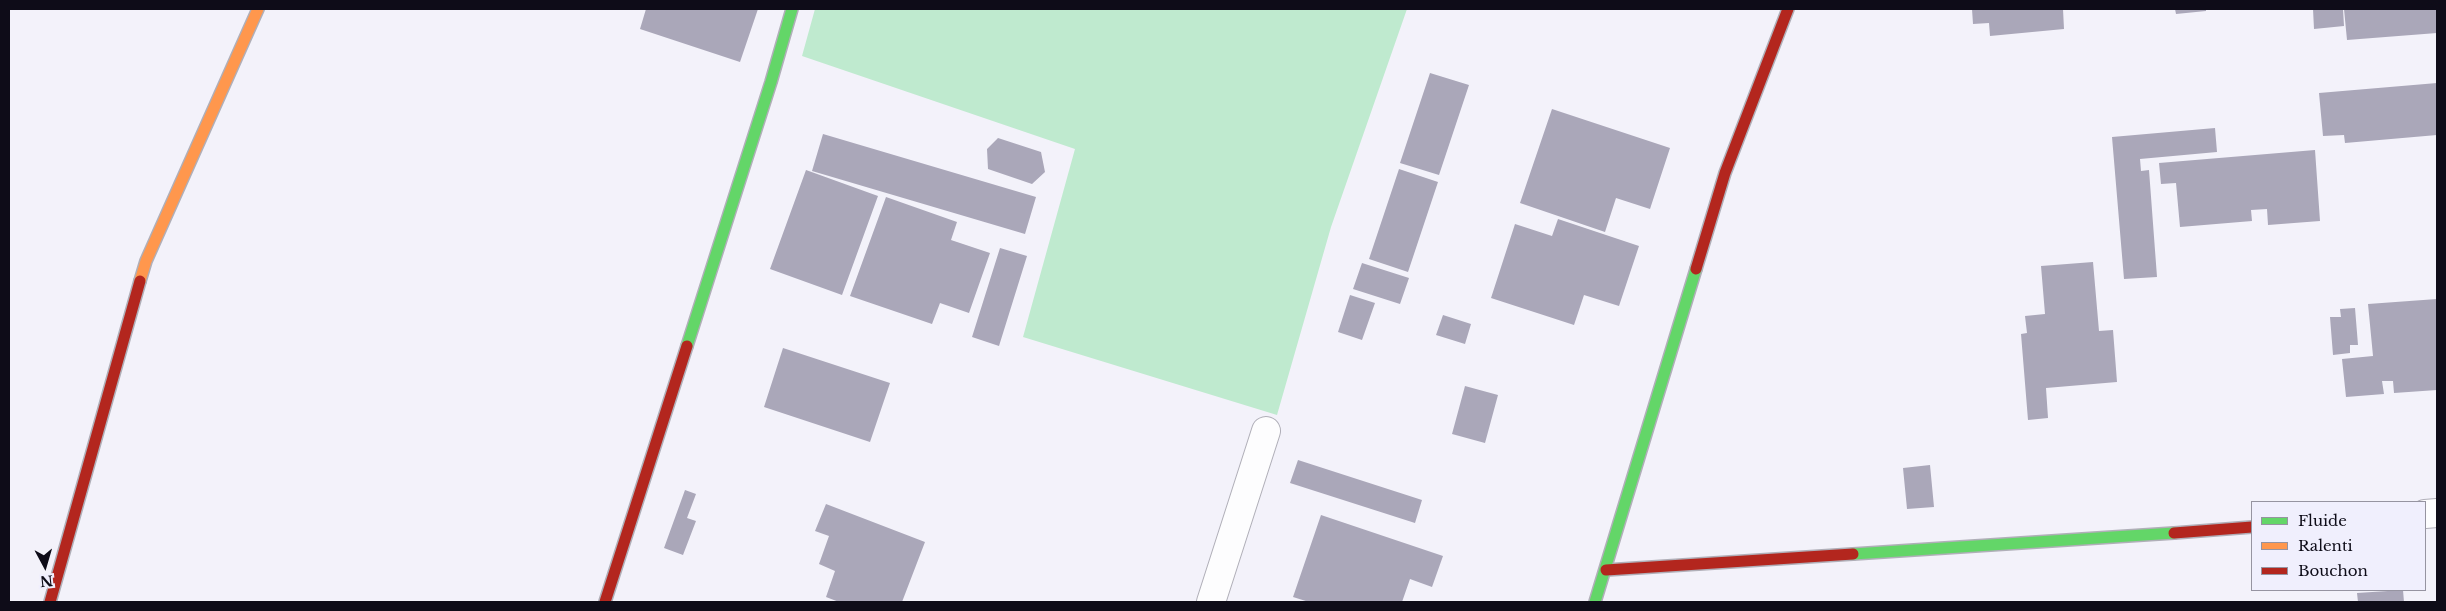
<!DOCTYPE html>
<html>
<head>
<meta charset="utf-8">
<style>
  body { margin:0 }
  #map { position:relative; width:2446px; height:611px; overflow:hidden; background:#f3f2fa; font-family:"Libre Baskerville",serif }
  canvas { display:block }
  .frame { position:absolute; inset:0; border:10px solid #0e0c18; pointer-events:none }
  .legend { position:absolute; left:2251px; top:501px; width:175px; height:90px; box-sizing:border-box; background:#f0effd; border:1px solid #9694a1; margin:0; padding:6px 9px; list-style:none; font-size:15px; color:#0e0c18 }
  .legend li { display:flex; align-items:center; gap:10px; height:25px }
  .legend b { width:25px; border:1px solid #9694a1 }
  .north { position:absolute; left:20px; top:541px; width:50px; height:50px; -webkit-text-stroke:4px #f0effd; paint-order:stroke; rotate:174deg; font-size:14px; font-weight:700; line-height:20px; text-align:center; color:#0e0c18 }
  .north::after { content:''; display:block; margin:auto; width:18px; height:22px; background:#0e0c18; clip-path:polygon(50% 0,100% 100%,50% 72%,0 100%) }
</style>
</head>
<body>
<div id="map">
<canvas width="2446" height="611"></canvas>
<div class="frame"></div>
<ul class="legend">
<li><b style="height:6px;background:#63d668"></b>Fluide</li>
<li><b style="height:6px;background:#ff974d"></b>Ralenti</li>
<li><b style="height:6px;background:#b3261e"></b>Bouchon</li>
</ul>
<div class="north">N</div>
</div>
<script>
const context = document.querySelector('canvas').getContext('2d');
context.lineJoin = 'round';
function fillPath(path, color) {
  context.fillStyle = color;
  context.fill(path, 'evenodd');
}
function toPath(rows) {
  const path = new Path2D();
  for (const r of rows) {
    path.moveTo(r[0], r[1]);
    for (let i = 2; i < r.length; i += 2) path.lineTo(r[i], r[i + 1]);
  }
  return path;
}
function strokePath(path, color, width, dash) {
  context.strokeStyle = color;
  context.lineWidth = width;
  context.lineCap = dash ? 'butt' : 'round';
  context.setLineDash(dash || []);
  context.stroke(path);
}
const green = toPath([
  [815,9,1407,9,1331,227,1277,415,1023,337,1075,149,802,56]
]);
const building = toPath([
  [646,9,758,9,740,62,640,29],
  [1972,9,2063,9,2064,29,1990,36,1989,23,1973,24],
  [2175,9,2206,9,2206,11,2176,14],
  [2313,9,2343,9,2344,26,2314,29],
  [2344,9,2437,9,2437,33,2347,40],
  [1430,73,1469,85,1439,175,1400,163],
  [2437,83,2437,135,2345,143,2344,135,2323,136,2319,93],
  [1552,109,1670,148,1650,209,1616,198,1605,232,1520,203],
  [2215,128,2217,152,2140,159,2141,171,2149,170,2157,277,2124,279,2112,137],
  [823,134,1036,197,1025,234,812,171],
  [998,138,1041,152,1045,172,1032,184,988,169,987,149],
  [2315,150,2320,221,2268,225,2267,209,2251,210,2252,221,2180,227,2176,183,2161,184,2159,163],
  [1399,169,1438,182,1408,272,1369,259],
  [806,170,878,196,842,295,770,269],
  [886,197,957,222,951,240,990,253,969,313,940,303,932,324,850,296],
  [1558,219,1639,246,1619,306,1584,295,1574,325,1491,298,1515,224,1552,236],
  [1000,248,1027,256,999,346,972,337],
  [2093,262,2099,331,2113,330,2117,382,2046,388,2048,418,2028,420,2021,334,2027,333,2025,316,2045,314,2041,266],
  [1362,263,1409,278,1400,304,1353,289],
  [1350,295,1375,303,1362,340,1338,332],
  [2437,299,2437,390,2394,393,2393,381,2382,381,2384,394,2346,397,2342,359,2373,356,2368,304],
  [2355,308,2358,345,2350,345,2350,353,2333,355,2330,317,2341,317,2340,309],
  [1443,315,1471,324,1465,344,1436,335],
  [783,348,890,383,870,442,764,407],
  [1465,386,1498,395,1485,443,1452,434],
  [1298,460,1422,500,1415,523,1290,483],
  [1930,465,1934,507,1907,509,1903,468],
  [685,490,696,494,687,518,696,521,683,555,664,548],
  [826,504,925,542,902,602,839,602,826,597,835,571,819,564,829,536,815,531],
  [1321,515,1443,556,1432,587,1410,579,1402,602,1309,602,1293,597],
  [2403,590,2404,602,2358,602,2357,593]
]);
const street = toPath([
  [2425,514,2437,513],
  [1211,602,1266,431]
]);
const fast = toPath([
  [687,346,771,82,792,9],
  [1853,554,2174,533],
  [1595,602,1696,269]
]);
const slow = toPath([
  [140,281,146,261,258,9]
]);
const jam = toPath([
  [1696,269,1725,173,1788,9],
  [2174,533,2252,527],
  [1606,570,1853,554],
  [50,602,140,281],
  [605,602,687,346]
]);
fillPath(green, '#bfeacf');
fillPath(building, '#aaa7b9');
strokePath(street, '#b0afb8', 30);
strokePath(fast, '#b0afb8', 14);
strokePath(slow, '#b0afb8', 14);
strokePath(jam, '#b0afb8', 14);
strokePath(street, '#fdfdfe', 28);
strokePath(fast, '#63d668', 11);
strokePath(slow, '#ff974d', 11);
strokePath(jam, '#b3261e', 11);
</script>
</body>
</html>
